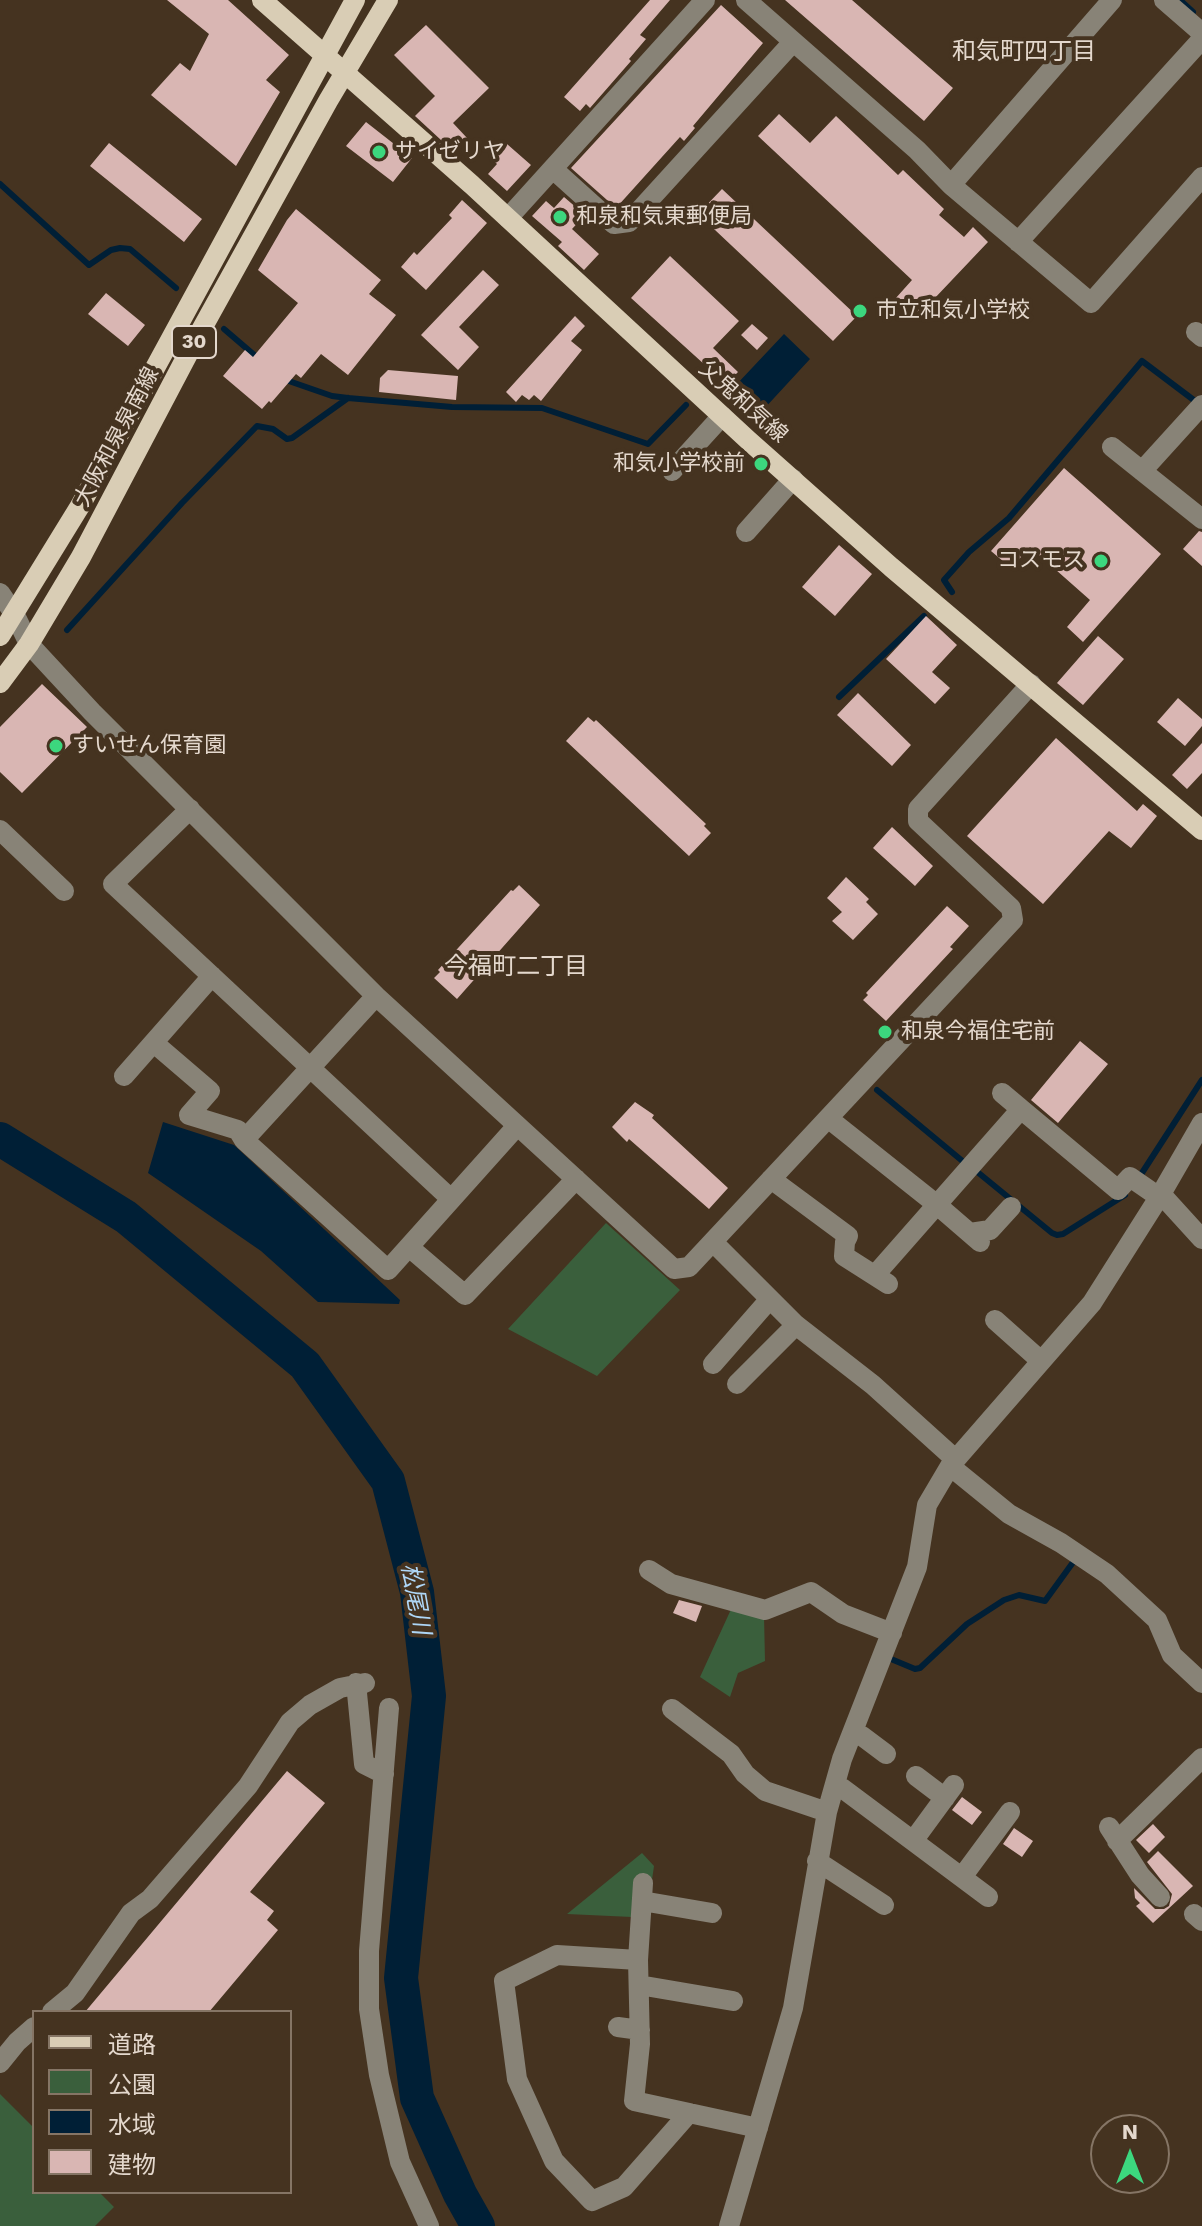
<!DOCTYPE html>
<html>
<head>
<meta charset="utf-8">
<style>
  body { margin:0 }
  #map { position:relative; width:1202px; height:2226px; overflow:hidden; background:#453320; font-family:"Work Sans","Noto Sans JP",sans-serif }
  canvas { display:block }
  .legend { position:absolute; left:32px; top:2010px; width:260px; height:184px; box-sizing:border-box; background:#453320; border:2px solid #857565; margin:0; padding:10px 14px; list-style:none; font-size:24px; color:#e4d8cd }
  .legend li { display:flex; align-items:center; gap:16px; height:40px }
  .legend b { width:40px; border:2px solid #857565 }
  .north { position:absolute; left:1090px; top:2114px; width:80px; height:80px; box-sizing:border-box; background:#453320; border:2px solid #857565; border-radius:50%; rotate:0deg; font-size:22px; font-weight:700; line-height:32px; text-align:center; color:#e4d8cd }
  .north::after { content:''; display:block; margin:auto; width:28px; height:36px; background:#3cd77e; clip-path:polygon(50% 0,100% 100%,50% 72%,0 100%) }
</style>
</head>
<body>
<div id="map">
<canvas width="1202" height="2226"></canvas>
<ul class="legend">
<li><b style="height:10px;background:#d9cdb5"></b>道路</li>
<li><b style="height:22px;background:#3a5f3c"></b>公園</li>
<li><b style="height:22px;background:#001f36"></b>水域</li>
<li><b style="height:22px;background:#d9b6b3"></b>建物</li>
</ul>
<div class="north">N</div>
</div>
<script>
const context = document.querySelector('canvas').getContext('2d');
context.lineJoin = 'round';
function fillPath(path, color) {
  context.fillStyle = color;
  context.fill(path, 'evenodd');
}
function toPath(rows) {
  const path = new Path2D();
  for (const r of rows) {
    path.moveTo(r[0], r[1]);
    for (let i = 2; i < r.length; i += 2) path.lineTo(r[i], r[i + 1]);
  }
  return path;
}
function strokePath(path, color, width, dash) {
  context.strokeStyle = color;
  context.lineWidth = width;
  context.lineCap = dash ? 'butt' : 'round';
  context.setLineDash(dash || []);
  context.stroke(path);
}
function label(font, color, halo, rows, align = 'center') {
  context.font = font + ' "Work Sans","Noto Sans JP",sans-serif';
  context.lineWidth = 8;
  context.setLineDash([]);
  context.textBaseline = 'middle';
  context.strokeStyle = halo;
  context.fillStyle = color;
  for (const [text, x, y, turn = 0] of rows) {
    context.save();
    context.translate(x, y);
    context.rotate((+turn || 0) * Math.PI / 180);
    context.textAlign = isNaN(turn) ? turn : align;
    if (halo) context.strokeText(text, 0, 0);
    context.fillText(text, 0, 0);
    context.restore();
  }
}
const green = toPath([
  [606,1223,680,1290,597,1376,508,1329],
  [733,1605,764,1615,765,1661,738,1673,730,1697,700,1677],
  [642,1853,654,1866,652,1880,636,1879,632,1917,567,1914],
  [0,2094,34,2128,34,2192,99,2192,114,2207,95,2226,0,2226]
]);
const water = toPath([
  [784,334,810,359,763,410,736,385],
  [163,1122,234,1145,400,1300,399,1304,318,1302,261,1251,148,1173]
]);
const stream = toPath([
  [1180,0,1193,12],
  [0,184,89,265,111,250,120,248,130,249,176,288],
  [224,329,259,359],
  [283,379,332,396,348,398,452,407,542,408,648,444,686,405],
  [952,592,944,580,969,552,1009,518,1142,361,1199,404],
  [67,630,182,503,257,426,273,429,287,439,292,438,348,398],
  [839,697,924,616],
  [877,1090,966,1164],
  [975,1170,1052,1233,1057,1235,1063,1234,1125,1195],
  [1140,1176,1202,1080],
  [891,1659,915,1669,920,1668,967,1624,1004,1600,1019,1595,1045,1601,1074,1561]
]);
const river = toPath([
  [0,1139,126,1217,305,1365,388,1481,417,1592,429,1696,401,1978,417,2098,460,2194,478,2226]
]);
const building = toPath([
  [167,0,228,0,289,55,266,80,280,92,236,166,151,95,180,63,190,71,209,34],
  [650,0,670,0,640,35,646,39,629,59,631,61,590,108,586,104,580,111,564,97],
  [785,0,852,0,953,88,924,121],
  [721,5,763,43,693,126,695,128,684,141,680,137,616,208,571,168],
  [426,25,489,88,453,123,468,139,454,152,415,116,435,96,394,55],
  [779,114,810,143,836,116,898,175,903,170,944,209,939,215,964,237,973,227,988,242,915,319,895,299,912,280,758,136],
  [366,122,412,158,393,182,346,146],
  [109,143,202,219,184,242,90,166],
  [507,144,531,165,507,191,488,174,497,164,493,160],
  [722,189,857,316,833,341,698,214],
  [564,197,585,215,572,229,599,254,584,270,558,246,562,242,532,216,546,201,554,208],
  [462,200,487,223,426,290,401,267,414,252,417,255,452,218,449,215],
  [296,209,381,280,369,294,396,315,348,375,321,354,301,378,296,374,271,403,269,401,262,409,223,376,245,350,253,357,298,303,258,270,287,220],
  [670,256,739,321,713,348,738,372,726,384,631,298],
  [483,270,499,285,459,327,479,347,458,370,421,335],
  [106,293,145,325,128,346,88,314],
  [575,316,585,326,571,341,582,350,541,401,534,395,529,400,522,395,516,402,506,392],
  [752,324,768,338,757,350,741,335],
  [388,370,458,376,456,400,379,392,380,378],
  [1064,468,1161,554,1083,642,1067,627,1090,600,1030,547,1011,568,991,551],
  [1199,531,1202,532,1202,566,1183,549],
  [839,545,872,574,835,616,802,587],
  [926,616,957,645,932,672,950,688,935,704,886,659],
  [1098,636,1124,659,1083,705,1057,683],
  [42,684,87,727,22,793,0,772,0,727],
  [858,693,911,745,892,766,837,715],
  [1178,698,1202,719,1202,726,1185,746,1157,722],
  [588,717,594,722,596,720,706,824,704,826,711,833,689,856,566,741],
  [1056,738,1137,811,1143,804,1157,816,1131,848,1109,831,1043,904,967,836],
  [1202,743,1202,773,1187,789,1172,775],
  [892,827,933,866,915,886,873,848],
  [846,877,869,899,866,902,878,914,853,940,832,921,842,912,827,898],
  [519,885,540,905,457,999,434,978,440,972,438,970,511,890,513,891],
  [947,906,969,926,950,947,953,949,886,1021,863,1000,868,995,866,993],
  [1080,1041,1108,1064,1058,1123,1031,1100],
  [635,1102,654,1115,652,1118,728,1188,709,1209,629,1139,627,1142,612,1127],
  [679,1600,702,1606,696,1622,673,1613],
  [287,1771,325,1803,250,1892,274,1911,267,1920,278,1930,209,2012,85,2012],
  [962,1797,982,1812,972,1825,952,1810],
  [1153,1824,1165,1837,1149,1853,1136,1840],
  [1014,1828,1033,1841,1022,1857,1003,1844],
  [1158,1851,1193,1886,1153,1923,1136,1906,1140,1903,1135,1898,1134,1888,1155,1909,1164,1909,1169,1906,1172,1894,1147,1862]
]);
const minor = toPath([
  [746,0,917,150,951,185,1091,303,1202,177],
  [1164,0,1202,33],
  [553,169,614,224,629,222,793,42],
  [951,185,1112,0],
  [508,218,705,0],
  [1018,242,1202,39],
  [1196,332,1202,337],
  [1112,447,1202,519],
  [672,471,722,416],
  [1142,471,1202,405],
  [746,532,793,479],
  [0,593,15,615,29,644,92,712,376,996,674,1269,689,1267,1013,920,1011,908,918,821,918,809,1031,684],
  [190,809,113,884,451,1199],
  [0,830,64,891],
  [376,996,244,1140,388,1270,517,1126],
  [154,1043,210,1091,189,1115,238,1130,244,1140],
  [124,1076,212,976],
  [1002,1093,1021,1109],
  [829,1119,936,1204,980,1242],
  [771,1179,848,1236,845,1242,844,1256,888,1284],
  [1161,1194,1202,1239],
  [970,1233,990,1230,1011,1207],
  [713,1242,796,1325,873,1385,955,1459],
  [409,1247,465,1295,576,1179],
  [875,1275,1021,1109,1118,1190,1130,1177,1159,1197],
  [995,1320,1041,1361],
  [713,1364,769,1300],
  [737,1384,796,1325],
  [950,1466,1009,1514,1061,1543,1107,1574,1157,1620,1172,1655,1202,1683],
  [649,1570,671,1584,765,1610,811,1592,843,1614,892,1633],
  [356,1683,364,1764,384,1774],
  [389,1708,369,1951,369,2009,379,2075,400,2162,429,2226],
  [672,1709,731,1754,745,1774,765,1791,827,1812],
  [854,1733,862,1736,886,1754],
  [916,1776,945,1798],
  [835,1786,842,1788,988,1897],
  [1109,1827,1140,1875,1160,1897],
  [913,1841,954,1785],
  [1117,1841,1202,1758],
  [817,1861,884,1905],
  [962,1877,1010,1812],
  [643,1883,638,1960,640,2044,634,2101,758,2128],
  [642,1901,712,1913],
  [1194,1914,1202,1921],
  [638,1960,557,1955,504,1981,517,2079,554,2161,592,2201,624,2187,689,2113],
  [639,1985,733,2001],
  [52,2012,75,1993,131,1913,150,1899,248,1786,290,1722,310,1705,340,1688,365,1683],
  [618,2027,640,2030],
  [0,2063,17,2042,34,2027],
  [729,2226,793,2008,827,1812,842,1759,917,1567,927,1505,950,1466,1092,1303,1161,1194,1202,1123]
]);
const major = toPath([
  [262,0,472,185,748,440,891,567,1202,830],
  [0,636,80,506,355,0],
  [0,683,29,644,81,557,189,352,328,101,388,0]
]);
const markers = [
  [379,152,8,"#3cd77e"],
  [560,217,8,"#3cd77e"],
  [860,311,8,"#3cd77e"],
  [761,464,8,"#3cd77e"],
  [1101,561,8,"#3cd77e"],
  [56,746,8,"#3cd77e"],
  [885,1032,8,"#3cd77e"]
];
const shields = [
  [194,342,44]
];
const shieldNames = [
  ["30",194,342]
];
const poiNames = [
  ["サイゼリヤ",395,152],
  ["和泉和気東郵便局",576,217],
  ["市立和気小学校",876,311],
  ["和気小学校前",745,464,"right"],
  ["コスモス",1085,561,"right"],
  ["すいせん保育園",72,746],
  ["和泉今福住宅前",901,1032]
];
const streetNames = [
  ["父鬼和気線",743,402,42],
  ["大阪和泉泉南線",117,437,-62]
];
const neighbourhoodNames = [
  ["和気町四丁目",1024,52],
  ["今福町二丁目",516,967]
];
const waterNames = [
  ["松尾川",415,1599,80]
];
fillPath(green, '#3a5f3c');
fillPath(water, '#001f36');
strokePath(stream, '#001f36', 6);
strokePath(river, '#001f36', 34);
fillPath(building, '#d9b6b3');
strokePath(minor, '#888377', 20);
strokePath(major, '#d9cdb5', 20);
for (const [x, y, r, color] of markers) {
  const dot = new Path2D();
  dot.arc(x, y, r, 0, 2 * Math.PI);
  context.fillStyle = color;
  context.fill(dot);
  strokePath(dot, '#453320', 3);
}
for (const [x, y, w] of shields) {
  const box = new Path2D();
  box.roundRect(x - w / 2, y - 16, w, 32, 6);
  context.fillStyle = '#453320';
  context.fill(box);
  strokePath(box, '#e4d8cd', 2);
}
label('bold 20px', '#e4d8cd', null, shieldNames);
label('22px', '#e4d8cd', '#453320', poiNames, 'left');
label('22px', '#e4d8cd', '#453320', streetNames);
label('24px', '#e4d8cd', '#453320', neighbourhoodNames);
label('italic 24px', '#aed6f6', '#453320', waterNames);
</script>
</body>
</html>
